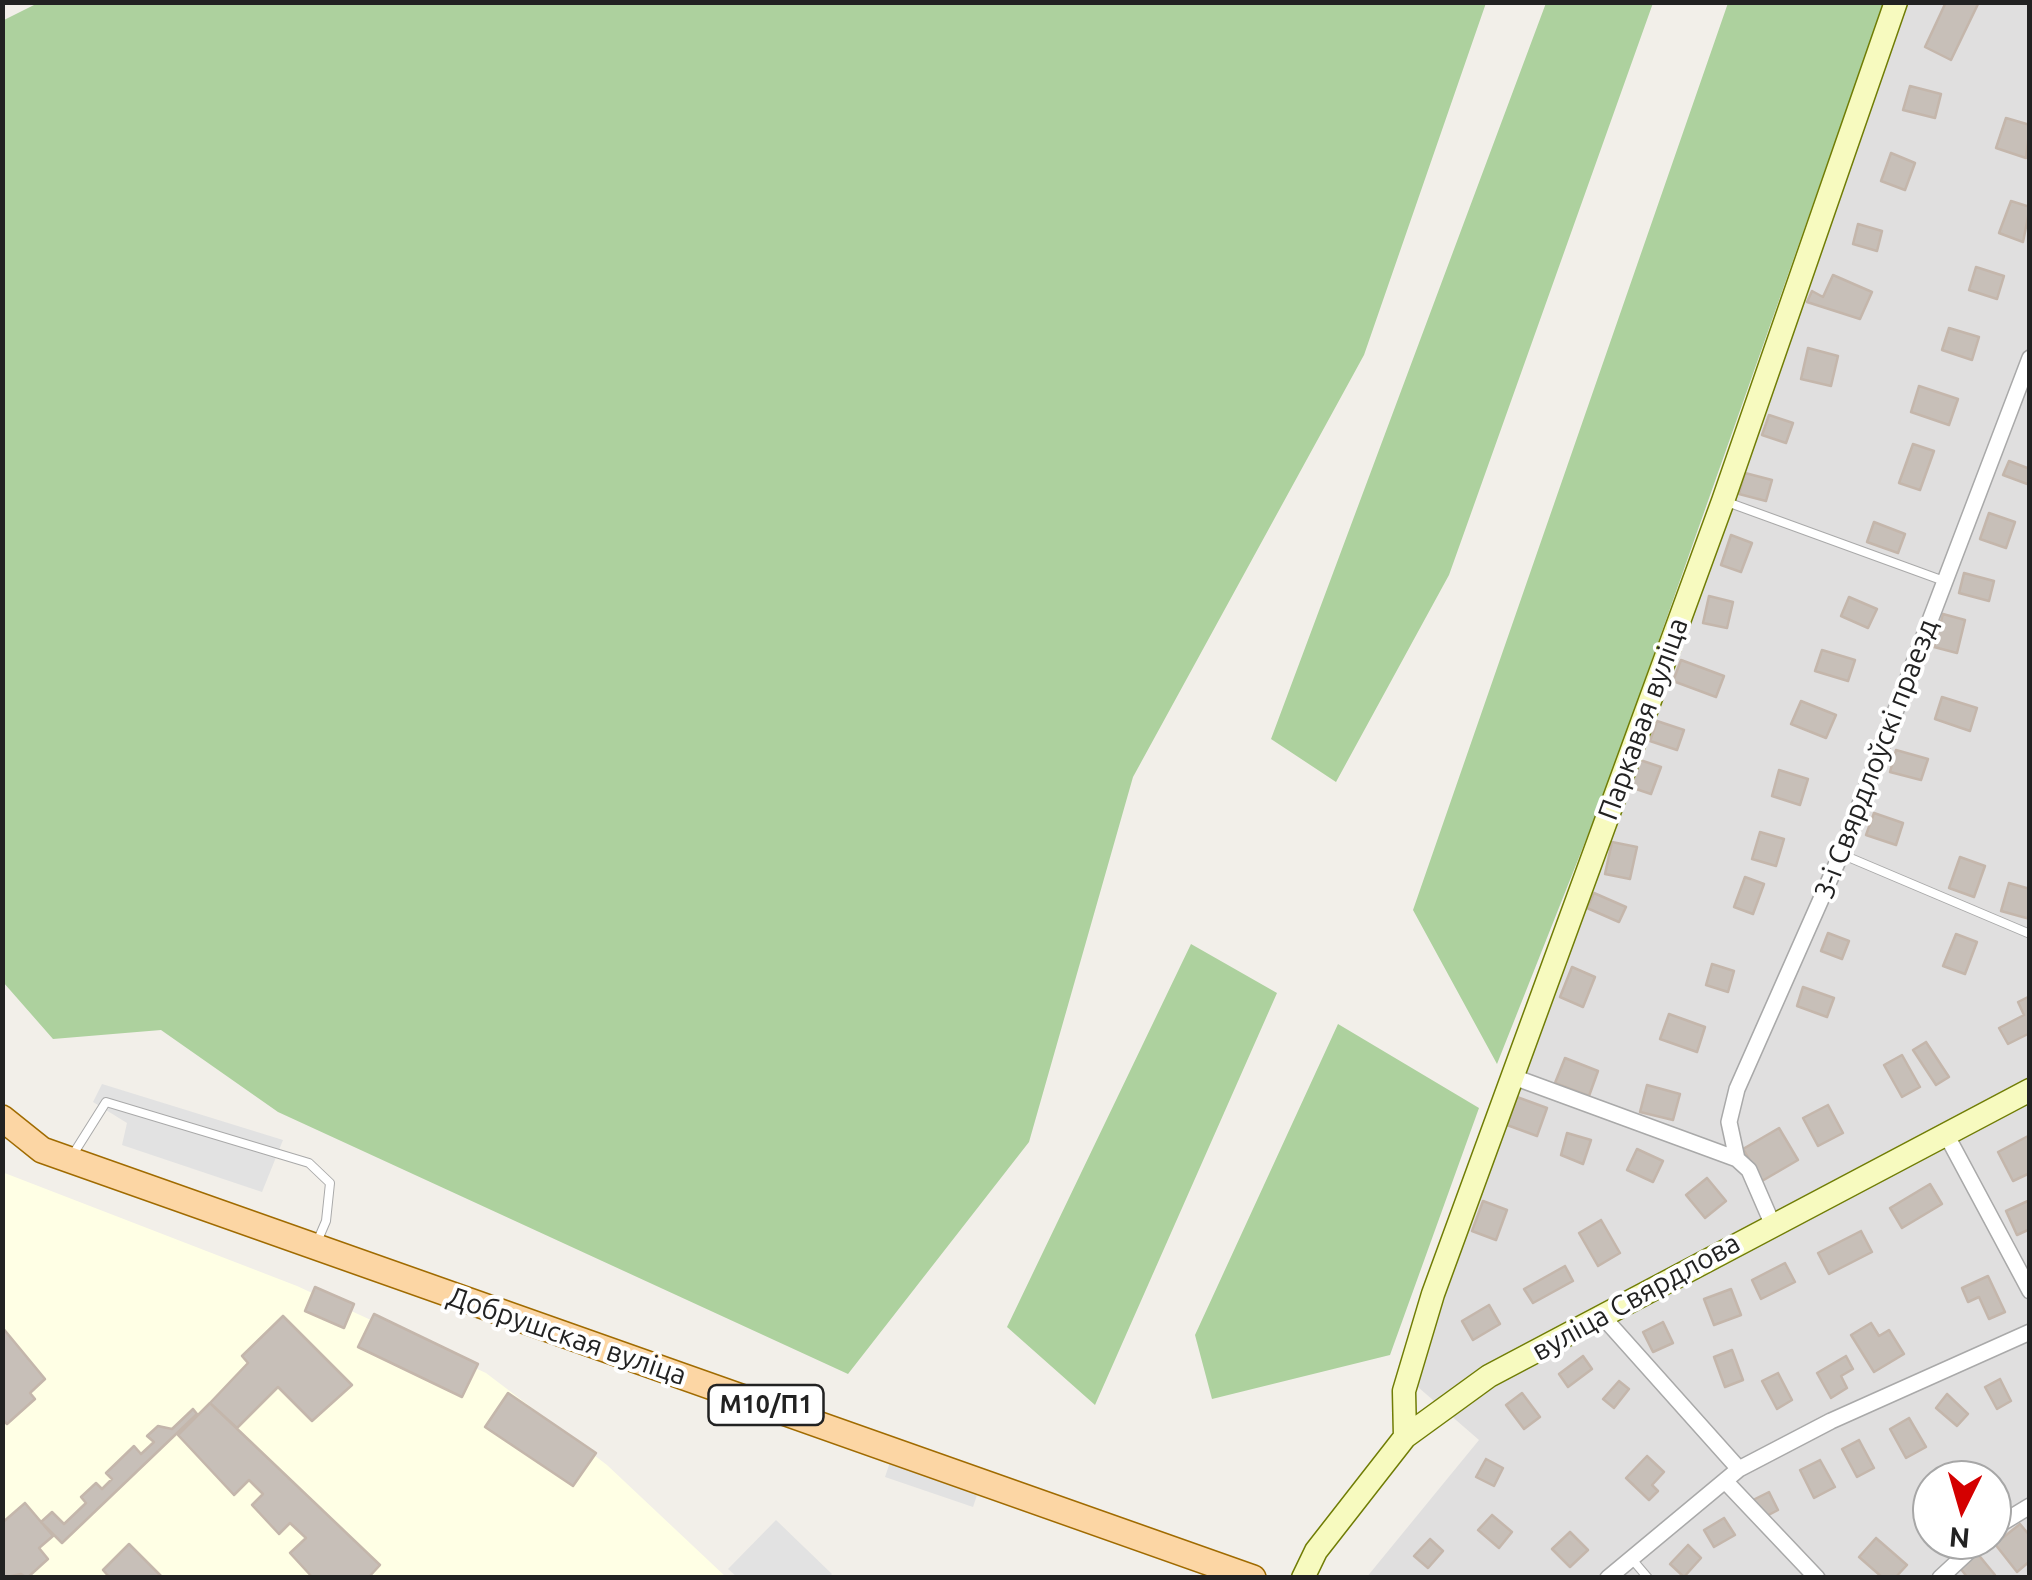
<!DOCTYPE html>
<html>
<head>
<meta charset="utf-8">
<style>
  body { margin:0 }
  #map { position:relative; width:2032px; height:1580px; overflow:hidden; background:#f2efe9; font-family:Ubuntu,sans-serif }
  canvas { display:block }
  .frame { position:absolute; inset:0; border:5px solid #222; pointer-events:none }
  .north { position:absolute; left:1912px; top:1460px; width:100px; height:100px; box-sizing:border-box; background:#fff; border:2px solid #a7a7a7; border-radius:50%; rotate:185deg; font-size:28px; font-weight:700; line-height:40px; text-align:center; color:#222 }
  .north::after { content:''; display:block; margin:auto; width:35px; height:45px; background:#d40000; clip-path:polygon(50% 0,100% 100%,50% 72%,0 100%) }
</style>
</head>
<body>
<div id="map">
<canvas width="2032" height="1580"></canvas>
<div class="frame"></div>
<div class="north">N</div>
</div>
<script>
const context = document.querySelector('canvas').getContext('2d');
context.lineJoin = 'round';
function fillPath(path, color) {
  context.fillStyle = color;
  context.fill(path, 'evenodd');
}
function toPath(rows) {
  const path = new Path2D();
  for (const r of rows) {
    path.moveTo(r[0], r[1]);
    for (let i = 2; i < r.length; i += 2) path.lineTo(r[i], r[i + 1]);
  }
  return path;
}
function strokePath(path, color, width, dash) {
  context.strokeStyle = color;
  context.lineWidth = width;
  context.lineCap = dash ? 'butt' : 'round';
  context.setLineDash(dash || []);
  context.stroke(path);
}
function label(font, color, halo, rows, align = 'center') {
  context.font = font + ' Ubuntu,sans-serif';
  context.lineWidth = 8;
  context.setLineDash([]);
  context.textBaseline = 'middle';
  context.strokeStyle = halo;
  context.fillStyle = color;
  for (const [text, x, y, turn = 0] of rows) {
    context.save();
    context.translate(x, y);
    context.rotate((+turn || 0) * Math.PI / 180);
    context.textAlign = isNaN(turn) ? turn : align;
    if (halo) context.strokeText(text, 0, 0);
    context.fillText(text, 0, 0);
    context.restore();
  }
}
const residential = toPath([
  [1904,3,2029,3,2029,1577,1366,1578,1479,1440,1411,1381],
  [1932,1480,1992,1480,1992,1540,1932,1540]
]);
const education = toPath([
  [2,1172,297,1286,486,1373,607,1465,726,1577,3,1577]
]);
const forest = toPath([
  [38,3,1486,3,1364,355,1133,777,1029,1142,848,1374,278,1112,161,1030,53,1039,3,982,2,21],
  [1546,3,1653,3,1449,575,1336,782,1271,739],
  [1728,3,1884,3,1608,784,1497,1064,1413,910],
  [1191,944,1277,993,1095,1405,1007,1327],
  [1338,1024,1479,1108,1390,1355,1212,1399,1195,1335]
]);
const parking = toPath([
  [102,1084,283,1140,262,1192,122,1145,127,1123,93,1102],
  [890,1462,978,1492,973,1507,885,1477],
  [776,1520,832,1574,829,1577,737,1577,728,1569]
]);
const building = toPath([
  [1946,2,1979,2,1951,60,1925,47,1946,2],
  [1910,86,1941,94,1935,118,1903,110,1910,86],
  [2006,118,2030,125,2026,158,1996,148,2006,118],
  [1891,153,1915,163,1905,190,1881,181,1891,153],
  [2011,201,2030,207,2023,242,1999,233,2011,201],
  [1858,224,1882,231,1877,251,1853,244,1858,224],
  [1976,267,2004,276,1997,299,1969,290,1976,267],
  [1833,275,1872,292,1860,319,1807,302,1812,291,1823,297,1833,275],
  [1949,328,1979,337,1972,360,1942,350,1949,328],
  [1808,348,1838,356,1831,386,1801,379,1808,348],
  [1919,386,1958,399,1949,425,1911,412,1919,386],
  [1769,415,1793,423,1786,443,1762,435,1769,415],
  [1913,444,1934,451,1920,490,1899,483,1913,444],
  [2009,461,2030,469,2030,485,2003,475,2009,461],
  [1745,473,1772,480,1766,501,1739,494,1745,473],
  [1989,513,2015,522,2006,548,1980,539,1989,513],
  [1874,522,1905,534,1898,553,1867,542,1874,522],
  [1731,535,1752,543,1741,572,1721,565,1731,535],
  [1964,573,1994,581,1989,601,1959,593,1964,573],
  [1709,596,1733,602,1727,628,1703,623,1709,596],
  [1849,597,1877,609,1868,628,1841,616,1849,597],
  [1943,614,1965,620,1957,653,1934,647,1943,614],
  [1822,650,1855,660,1848,681,1815,671,1822,650],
  [1681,660,1724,676,1716,697,1673,681,1681,660],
  [1942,697,1977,708,1970,731,1935,719,1942,697],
  [1801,701,1836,715,1826,738,1791,724,1801,701],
  [1657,721,1684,730,1677,750,1650,741,1657,721],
  [1896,750,1928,759,1921,780,1890,772,1896,750],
  [1640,760,1661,767,1651,794,1630,787,1640,760],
  [1779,770,1808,779,1800,805,1772,796,1779,770],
  [1874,813,1903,823,1896,845,1866,835,1874,813],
  [1760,832,1784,839,1776,866,1752,859,1760,832],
  [1612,842,1637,847,1630,879,1605,874,1612,842],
  [1960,857,1985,866,1974,897,1949,888,1960,857],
  [1745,877,1764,884,1753,914,1734,907,1745,877],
  [2009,883,2030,889,2030,919,2001,911,2009,883],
  [1594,893,1626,907,1619,922,1587,908,1594,893],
  [1828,933,1849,941,1842,959,1821,951,1828,933],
  [1956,934,1977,942,1965,974,1943,966,1956,934],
  [1712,964,1734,971,1728,992,1706,985,1712,964],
  [1572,967,1595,977,1583,1007,1560,997,1572,967],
  [1803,987,1834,998,1827,1017,1797,1006,1803,987],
  [2030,996,2030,1033,2008,1044,1999,1028,2024,1015,2018,1002,2030,996],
  [1669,1014,1705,1027,1697,1052,1660,1039,1669,1014],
  [1926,1042,1949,1077,1936,1085,1913,1050,1926,1042],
  [1902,1055,1920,1087,1902,1097,1884,1065,1902,1055],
  [1565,1058,1598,1071,1589,1096,1555,1083,1565,1058],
  [1647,1085,1680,1094,1673,1120,1640,1112,1647,1085],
  [1517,1097,1547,1108,1537,1136,1507,1125,1517,1097],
  [1828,1105,1843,1133,1818,1146,1803,1118,1828,1105],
  [1779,1128,1798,1160,1762,1181,1743,1149,1779,1128],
  [1567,1133,1591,1140,1583,1164,1561,1155,1567,1133],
  [2030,1135,2030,1173,2013,1181,1998,1152,2030,1135],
  [1637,1149,1663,1161,1653,1182,1627,1170,1637,1149],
  [1707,1178,1726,1201,1705,1218,1686,1195,1707,1178],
  [1930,1184,1942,1204,1902,1228,1890,1208,1930,1184],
  [2030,1200,2030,1229,2017,1235,2006,1211,2030,1200],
  [1483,1201,1507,1210,1496,1240,1472,1231,1483,1201],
  [1601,1220,1620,1253,1598,1266,1579,1233,1601,1220],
  [1861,1231,1872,1252,1829,1274,1818,1253,1861,1231],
  [1785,1263,1795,1282,1761,1299,1752,1280,1785,1263],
  [1565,1266,1573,1281,1533,1303,1524,1289,1565,1266],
  [1988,1276,2005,1312,1989,1319,1979,1297,1968,1302,1962,1288,1988,1276],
  [315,1287,354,1304,344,1328,305,1311,315,1287],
  [1731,1289,1741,1315,1714,1325,1704,1299,1731,1289],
  [1489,1305,1500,1324,1473,1340,1462,1321,1489,1305],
  [374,1314,478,1364,462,1397,358,1347,374,1314],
  [283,1316,352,1385,312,1421,278,1387,237,1428,210,1403,248,1363,242,1356,283,1316],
  [1663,1322,1673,1343,1653,1352,1643,1332,1663,1322],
  [1871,1323,1879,1336,1889,1330,1904,1354,1874,1372,1851,1335,1871,1323],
  [2,1327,45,1379,30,1393,35,1399,7,1424,2,1419,2,1327],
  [1732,1350,1743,1380,1725,1387,1714,1357,1732,1350],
  [1583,1356,1592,1369,1568,1387,1559,1374,1583,1356],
  [1846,1356,1853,1369,1841,1376,1847,1388,1831,1398,1817,1373,1846,1356],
  [1778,1373,1792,1400,1777,1409,1762,1381,1778,1373],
  [2000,1379,2011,1401,1997,1409,1985,1387,2000,1379],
  [1619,1381,1629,1389,1614,1408,1603,1399,1619,1381],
  [508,1393,596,1453,573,1486,485,1427,508,1393],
  [1522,1393,1540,1417,1524,1429,1506,1405,1522,1393],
  [1947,1394,1968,1414,1957,1426,1936,1408,1947,1394],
  [210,1403,380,1565,368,1578,313,1578,290,1553,306,1538,290,1523,279,1534,252,1505,263,1494,249,1480,234,1495,178,1435,210,1403],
  [193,1409,197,1414,62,1543,41,1522,52,1512,64,1524,86,1503,81,1497,96,1483,102,1489,112,1479,106,1473,134,1446,141,1454,154,1442,147,1436,158,1426,172,1429,193,1409],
  [1909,1418,1926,1447,1906,1458,1890,1429,1909,1418],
  [1859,1440,1874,1468,1857,1477,1842,1449,1859,1440],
  [1647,1456,1664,1472,1652,1485,1658,1491,1649,1500,1626,1478,1647,1456],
  [1486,1459,1503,1468,1494,1486,1476,1477,1486,1459],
  [1820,1460,1835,1487,1814,1498,1800,1470,1820,1460],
  [1769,1492,1778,1510,1761,1519,1751,1501,1769,1492],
  [25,1503,53,1536,39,1548,48,1559,27,1578,21,1574,2,1578,2,1523,25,1503],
  [1492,1515,1512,1532,1499,1548,1478,1530,1492,1515],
  [1724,1518,1735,1535,1714,1547,1704,1530,1724,1518],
  [2020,1524,2030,1536,2030,1561,2017,1572,1995,1544,2020,1524],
  [1570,1532,1588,1550,1570,1567,1552,1549,1570,1532],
  [1876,1538,1907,1565,1895,1578,1883,1578,1859,1557,1876,1538],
  [1430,1539,1443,1551,1428,1568,1414,1556,1430,1539],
  [129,1544,163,1578,110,1578,103,1570,129,1544],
  [1688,1545,1701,1558,1684,1577,1670,1564,1688,1545],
  [1977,1553,1995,1575,1991,1578,1968,1578,1960,1568,1977,1553]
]);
const lane = toPath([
  [1727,502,1944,581],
  [1841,854,2030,934],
  [72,1156,106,1102,309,1163,330,1183,326,1221,317,1242],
  [1631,1558,1648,1578]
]);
const street = toPath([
  [1511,1076,1737,1159,1749,1170,1772,1223],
  [1947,1136,2030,1291],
  [1737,1159,1729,1122,1737,1089,1841,854,2030,358],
  [1604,1318,1739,1469],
  [1726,1482,1817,1578],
  [1992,1529,2030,1506],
  [1608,1578,1739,1469,1831,1421,2030,1332],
  [1940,1578,1981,1540]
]);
const secondary = toPath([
  [1405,1437,1404,1391,1433,1294,1723,501,1896,2],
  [1303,1578,1316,1551,1405,1437,1489,1376,2030,1090]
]);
const primary = toPath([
  [2,1118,42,1150,1253,1578]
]);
const shields = [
  [766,1405,115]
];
const shieldNames = [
  ["М10/П1",766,1405]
];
const streetNames = [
  ["Паркавая вуліца",1643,719,-70],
  ["3-і Свярдлоўскі праезд",1876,759,-69],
  ["вуліца Свярдлова",1636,1297,-29],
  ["Добрушская вуліца",567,1336,19]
];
fillPath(residential, '#e0dfdf');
fillPath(education, '#ffffe5');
fillPath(forest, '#add19e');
fillPath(parking, '#e2e2e2');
fillPath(building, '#c7bfb8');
strokePath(building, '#c4b6ab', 2.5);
strokePath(lane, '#a9a9a9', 10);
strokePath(street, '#a9a9a9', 18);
strokePath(secondary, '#707d05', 25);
strokePath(primary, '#a06b00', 28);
strokePath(lane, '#fff', 8);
strokePath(street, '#fff', 15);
strokePath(secondary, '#f7fabf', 22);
strokePath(primary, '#fcd6a4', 25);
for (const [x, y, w] of shields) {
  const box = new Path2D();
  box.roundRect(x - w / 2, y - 20, w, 40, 8);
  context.fillStyle = '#fff';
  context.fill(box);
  strokePath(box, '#222', 2.5);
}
label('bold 25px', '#222', null, shieldNames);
label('28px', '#222', '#fff', streetNames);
</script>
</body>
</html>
